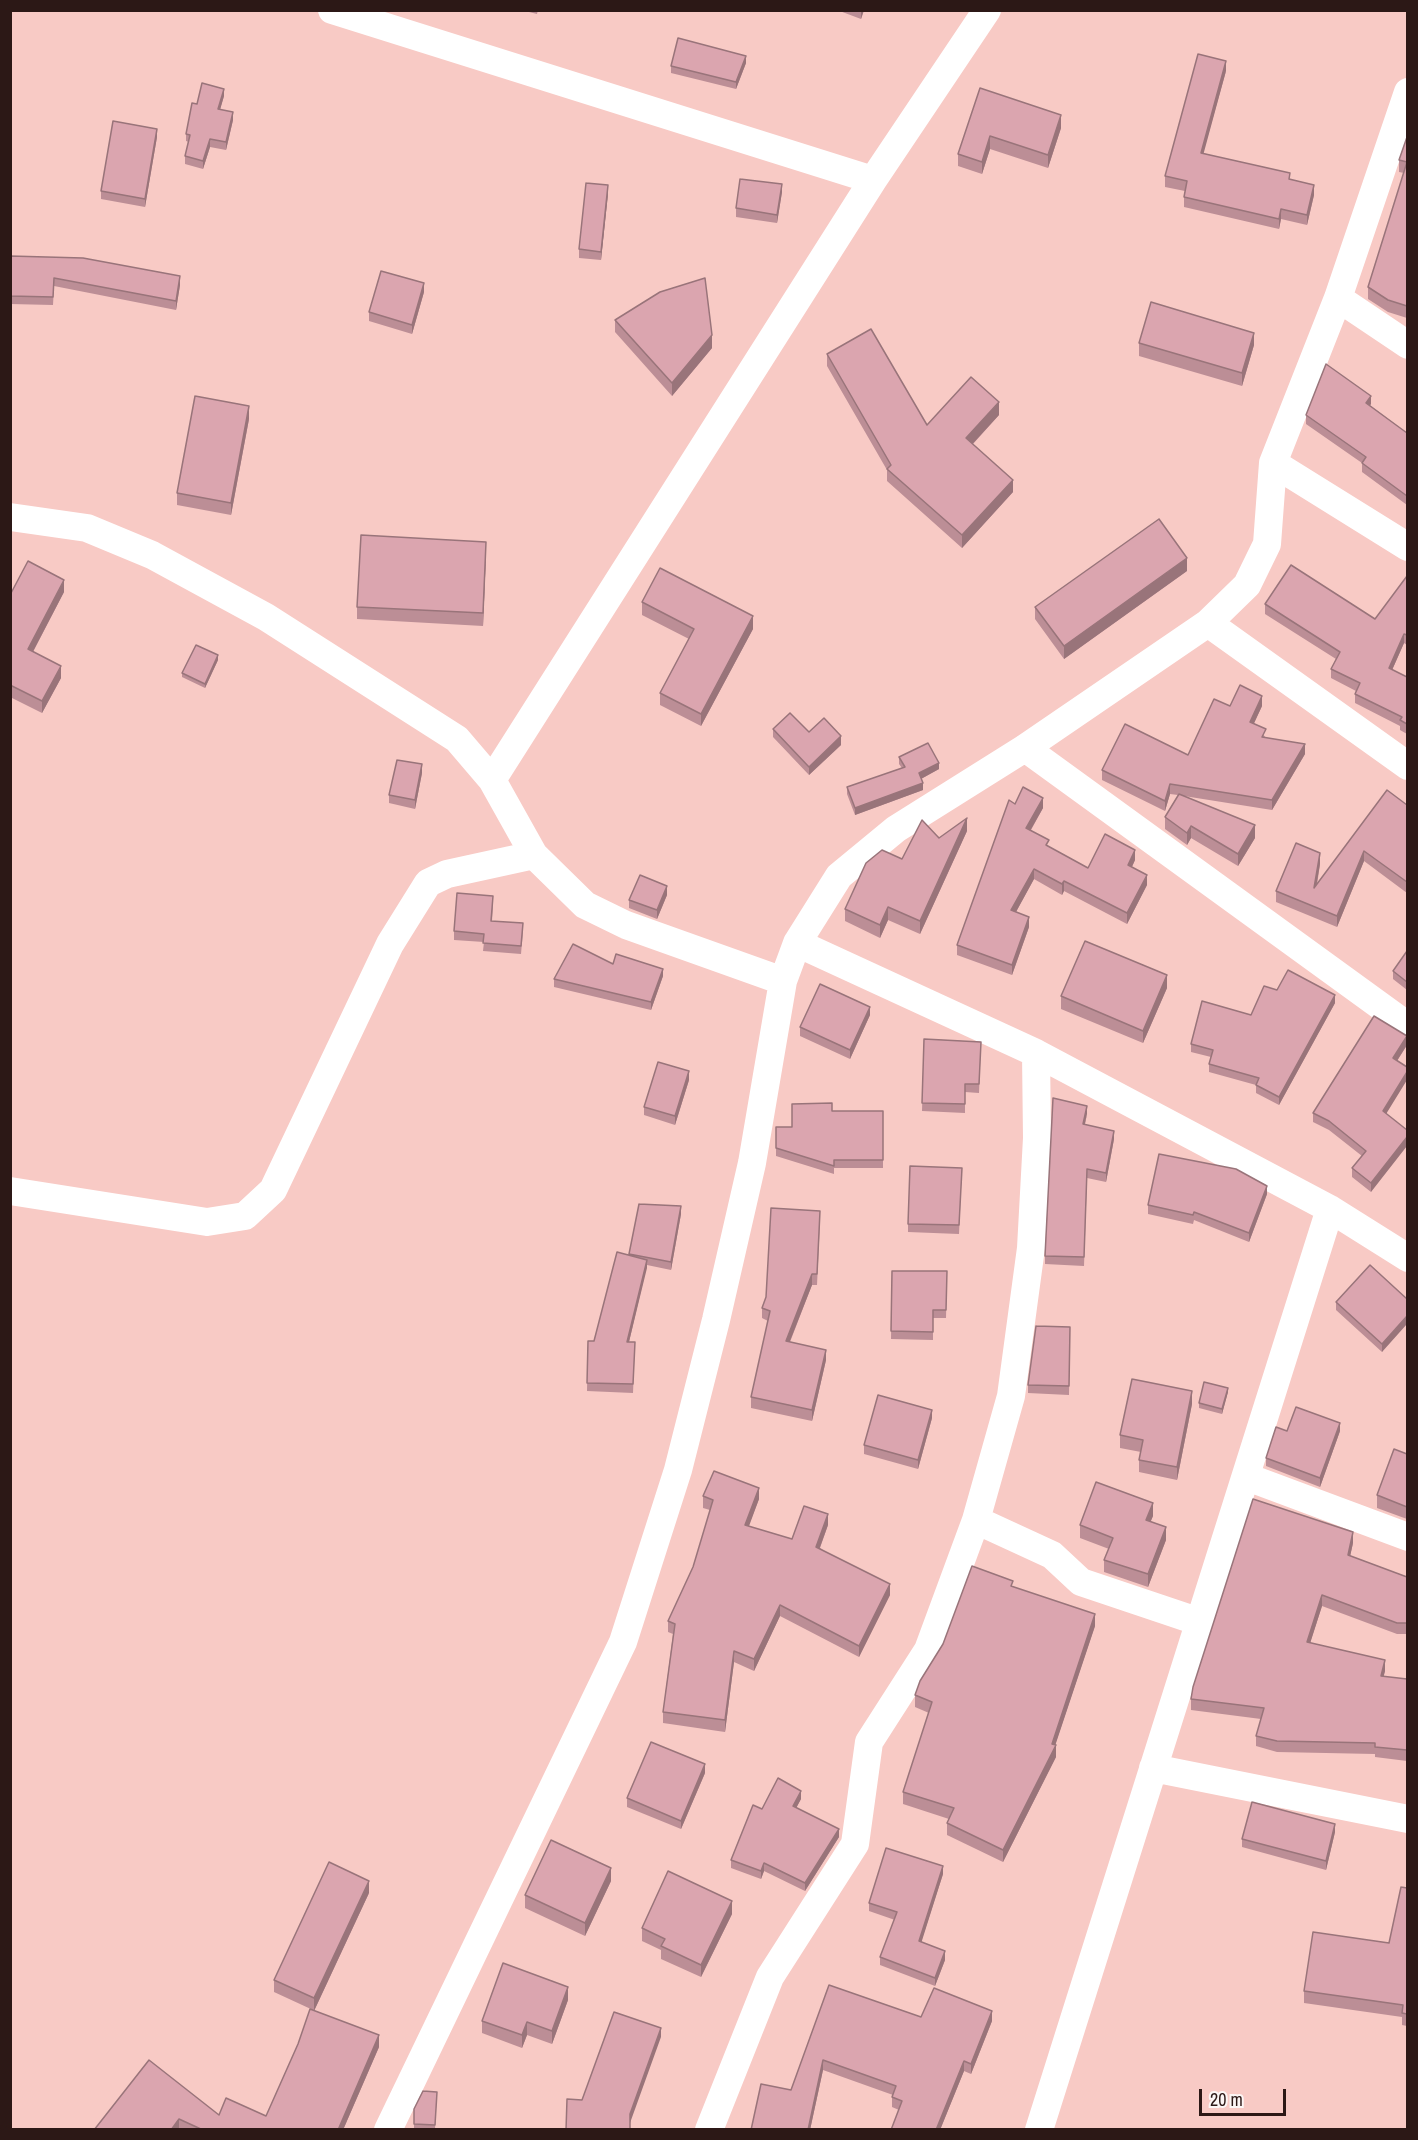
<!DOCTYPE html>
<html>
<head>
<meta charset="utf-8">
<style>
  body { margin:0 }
  #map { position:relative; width:1418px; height:2140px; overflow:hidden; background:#f8cac5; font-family:"Archivo Narrow",sans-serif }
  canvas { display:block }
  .frame { position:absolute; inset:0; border:12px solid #2c1816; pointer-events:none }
  .scale { position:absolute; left:1199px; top:2089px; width:87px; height:27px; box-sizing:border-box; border:3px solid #2c1816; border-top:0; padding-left:8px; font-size:18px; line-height:21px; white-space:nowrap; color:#2c1816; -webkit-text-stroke:4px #fcf6f5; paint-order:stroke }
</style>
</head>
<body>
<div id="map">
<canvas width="1418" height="2140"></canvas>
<div class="frame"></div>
<div class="scale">20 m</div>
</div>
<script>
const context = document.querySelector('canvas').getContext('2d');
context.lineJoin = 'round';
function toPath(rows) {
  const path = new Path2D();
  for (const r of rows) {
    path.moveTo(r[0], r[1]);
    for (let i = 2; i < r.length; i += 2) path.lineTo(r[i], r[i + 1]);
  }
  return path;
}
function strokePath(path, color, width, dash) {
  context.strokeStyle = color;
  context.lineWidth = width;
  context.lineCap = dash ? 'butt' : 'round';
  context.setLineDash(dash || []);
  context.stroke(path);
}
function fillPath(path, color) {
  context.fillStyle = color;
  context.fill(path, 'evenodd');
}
const street = toPath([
  [332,10,873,180,492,780],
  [873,180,987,10],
  [1338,298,1408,345],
  [1273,463,1408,547],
  [10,517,87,528,152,555,266,617,457,739,492,780,534,855,585,905,626,925,783,981],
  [1208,623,1408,766],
  [1025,748,1408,1026],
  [797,943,1036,1053,1330,1209,1408,1258],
  [10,1191,207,1222,245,1216,273,1190,390,944,428,883,447,874,534,855],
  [1247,1477,1408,1537],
  [976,1520,1052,1555,1081,1582,1200,1622],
  [1153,1768,1408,1819],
  [388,2130,623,1642,678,1470,716,1320,752,1163,783,981,797,943,839,876,896,829,1025,748,1208,623,1247,585,1267,544,1273,463,1338,298,1408,92],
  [709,2130,770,1977,855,1844,869,1742,928,1650,976,1520,1011,1396,1031,1248,1037,1138,1036,1053],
  [1039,2130,1330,1209]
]);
const wall = toPath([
  [521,10,538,10,537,14],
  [837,10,864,10,861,19],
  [746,63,736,89,671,73,671,66],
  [1226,71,1203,153,1290,179,1314,195,1307,225,1281,219,1279,229,1184,207,1184,197,1185,191,1165,187,1165,176],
  [980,88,1061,128,1048,168,990,149,982,174,958,166,958,154],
  [224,96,220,109,233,120,226,150,210,147,203,169,185,164,185,156,189,142,186,141,186,134,197,104],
  [157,137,145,207,101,199,101,191],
  [1407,137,1407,318,1388,312,1368,299,1368,287,1404,173,1399,172,1399,160],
  [782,192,777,223,736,217,736,208],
  [608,194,601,260,579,258,579,249],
  [10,256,180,285,176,310,54,286,53,305,10,304],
  [424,292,412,334,369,321,369,312],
  [615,320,712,348,672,396,615,332],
  [1139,343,1254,345,1242,386,1139,356],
  [827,354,927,425,999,415,973,444,1013,492,962,548,887,481,887,470,827,366],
  [1371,404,1370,405,1407,433,1407,505,1362,472,1362,463,1306,424,1306,415],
  [249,419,231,515,177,505,177,493],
  [486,554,483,626,357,619,357,607],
  [1187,571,1064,659,1035,619,1035,607],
  [1407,576,1407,645,1404,643,1392,670,1407,677,1407,734,1400,730,1400,726,1355,703,1355,694,1356,691,1331,678,1331,669,1336,659,1265,614,1265,604,1375,619],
  [64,592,33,652,61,678,42,713,10,697,10,595],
  [642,602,753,629,701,726,660,705,660,693,689,639,642,615],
  [218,660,205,688,182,677,182,673],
  [1230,706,1262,706,1254,723,1266,738,1305,754,1272,810,1184,796,1255,838,1238,866,1191,838,1187,845,1165,829,1165,817,1178,795,1170,794,1165,811,1102,780,1102,770,1188,755],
  [773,729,809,732,841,745,809,775,773,737],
  [899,757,939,769,921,779,923,790,855,815,847,794,847,787,902,768,899,764],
  [422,773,415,809,389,803,389,795],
  [1015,804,1043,808,1031,830,1049,847,1088,868,1135,860,1132,867,1147,885,1127,924,1064,891,1062,895,1034,879,1016,912,1029,927,1012,975,957,955,957,945],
  [1407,805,1407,893,1364,861,1337,927,1276,902,1276,891,1320,864,1317,885],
  [967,831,920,934,888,920,880,938,845,921,845,909,902,859,939,838],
  [667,895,657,919,629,908,629,900],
  [493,905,492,921,523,931,521,954,483,951,484,942,454,940,454,931],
  [1407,951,1407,990,1393,979,1393,971],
  [613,964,663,976,651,1010,554,987,554,979],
  [1167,988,1143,1043,1061,1009,1061,996],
  [1277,990,1335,1003,1279,1105,1256,1093,1256,1085,1209,1072,1209,1064,1211,1057,1191,1052,1191,1044,1251,1015],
  [870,1015,850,1059,800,1036,800,1027],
  [924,1039,981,1042,979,1093,965,1092,965,1113,922,1111],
  [1407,1045,1397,1061,1371,1192,1352,1177,1352,1168,1362,1156,1329,1130,1313,1122,1313,1113],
  [689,1080,675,1125,644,1115,644,1107],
  [832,1111,883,1111,883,1168,834,1168,834,1174,776,1156,776,1127,792,1127],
  [1087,1114,1085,1124,1114,1139,1106,1182,1087,1178,1084,1266,1045,1264,1045,1256],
  [962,1168,959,1234,908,1232,908,1224],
  [1267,1194,1249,1242,1194,1220,1193,1224,1148,1214,1148,1205],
  [639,1204,681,1214,671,1270,647,1265,629,1342,635,1342,633,1393,587,1391,588,1341,594,1341,629,1255],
  [820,1221,817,1285,812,1285,790,1342,826,1360,812,1421,751,1408,751,1397,768,1321,762,1318,762,1308],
  [892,1271,947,1271,946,1318,933,1318,933,1340,891,1339],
  [1407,1299,1382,1352,1336,1310,1336,1302],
  [1070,1327,1069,1395,1028,1393,1028,1385],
  [1228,1392,1222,1414,1199,1408,1199,1403],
  [1192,1404,1177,1480,1139,1472,1139,1460,1141,1452,1120,1448,1120,1435],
  [932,1418,918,1469,864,1454,864,1445],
  [1340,1431,1320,1487,1266,1466,1266,1458],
  [1407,1454,1407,1519,1377,1508,1377,1495],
  [703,1496,759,1499,748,1527,792,1539,828,1525,820,1548,890,1595,859,1657,780,1616,754,1671,734,1662,725,1732,663,1723,663,1712,673,1634,668,1632,668,1621,693,1567,710,1510,703,1508],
  [1153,1516,1150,1522,1166,1540,1148,1587,1104,1572,1104,1560,1109,1549,1080,1538,1080,1525],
  [1353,1543,1350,1556,1407,1577,1407,1634,1397,1634,1322,1606,1310,1643,1385,1671,1383,1677,1407,1679,1407,1761,1375,1757,1375,1754,1277,1752,1256,1746,1256,1736,1261,1719,1191,1710,1191,1699],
  [1013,1587,1095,1626,1055,1745,1056,1757,1003,1862,947,1835,947,1823,949,1819,903,1804,903,1792,929,1713,915,1707,915,1695],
  [705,1773,681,1829,627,1807,627,1798],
  [801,1799,796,1808,839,1837,805,1891,764,1871,761,1879,731,1868,731,1860,762,1809],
  [1335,1832,1326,1870,1242,1847,1242,1839],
  [943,1874,921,1942,945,1960,935,1986,880,1965,880,1957,895,1920,869,1911,869,1903],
  [611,1881,585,1936,525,1908,525,1895],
  [1407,1888,1407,2026,1402,2025,1402,2017,1304,2003,1304,1991,1389,1943],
  [369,1893,314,2011,379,2047,343,2130,94,2130,219,2115,266,2116,313,2010,274,1992,274,1980],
  [732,1914,701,1977,661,1959,661,1950,642,1941,642,1928],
  [829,1985,921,2017,992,2021,971,2074,964,2071,940,2130,891,2130,899,2110,892,2107,892,2097,893,2095,823,2070,810,2130,751,2130,791,2090],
  [568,2000,552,2044,527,2035,522,2048,482,2033,482,2021],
  [437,2092,435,2129,414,2128,414,2109]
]);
const shadedWall = toPath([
  [861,10,864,10,861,19],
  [746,56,746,63,736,89,736,82],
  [1226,61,1226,71,1201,163,1201,153],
  [224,89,224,96,218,117,218,109],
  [233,112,233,120,226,150,226,142],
  [1061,115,1061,128,1048,168,1048,155],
  [157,129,157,137,145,207,145,199],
  [990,136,990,149,982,174,982,162],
  [210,139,210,147,203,169,203,161],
  [782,184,782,192,777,223,777,215],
  [608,185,608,194,601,260,601,252],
  [1314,185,1314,195,1307,225,1307,215],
  [1281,209,1281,219,1279,229,1279,219],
  [180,276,180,285,176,310,176,301],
  [424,283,424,292,412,334,412,325],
  [1254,333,1254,345,1242,386,1242,373],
  [712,335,712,348,672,396,672,383],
  [1371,396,1371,404,1366,411,1366,403],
  [999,402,999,415,966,451,966,438],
  [249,406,249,419,231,515,231,503],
  [1013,480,1013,492,962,548,962,535],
  [486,542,486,554,483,626,483,613],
  [1187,558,1187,571,1064,659,1064,646],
  [64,580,64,592,28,661,28,649],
  [753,616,753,629,701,726,701,714],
  [1404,634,1404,643,1389,677,1389,668],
  [218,655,218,660,205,688,205,684],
  [61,666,61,678,42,713,42,701],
  [1262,696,1262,706,1250,732,1250,722],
  [841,736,841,745,809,775,809,767],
  [1305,744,1305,754,1272,810,1272,800],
  [939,763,939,769,919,780,919,773],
  [422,764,422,773,415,809,415,800],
  [923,783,923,790,855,815,855,808],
  [1170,784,1170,794,1165,811,1165,801],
  [1043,798,1043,808,1026,838,1026,828],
  [967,818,967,831,920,934,920,921],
  [1255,825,1255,838,1238,866,1238,854],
  [1191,826,1191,838,1187,845,1187,833],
  [1135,850,1135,860,1128,875,1128,865],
  [1364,851,1364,861,1337,927,1337,916],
  [1320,853,1320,864,1314,899,1314,888],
  [1034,869,1034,879,1011,921,1011,910],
  [1147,875,1147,885,1127,924,1127,913],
  [1064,881,1064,891,1062,895,1062,884],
  [667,886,667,895,657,919,657,910],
  [888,907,888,920,880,938,880,925],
  [1029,917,1029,927,1012,975,1012,965],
  [663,969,663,976,651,1010,651,1002],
  [1167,975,1167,988,1143,1043,1143,1031],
  [1335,995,1335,1003,1279,1105,1279,1097],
  [870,1007,870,1015,850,1059,850,1050],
  [1407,1036,1407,1045,1393,1067,1393,1058],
  [689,1071,689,1080,675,1125,675,1116],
  [1407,1072,1407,1080,1383,1119,1383,1111],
  [1087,1106,1087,1114,1083,1132,1083,1124],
  [1114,1131,1114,1139,1106,1182,1106,1173],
  [1407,1137,1407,1146,1371,1192,1371,1183],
  [1267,1186,1267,1194,1249,1242,1249,1233],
  [681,1206,681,1214,671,1270,671,1262],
  [647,1260,647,1268,627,1350,627,1342],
  [812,1274,812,1285,786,1351,786,1341],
  [1407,1316,1407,1324,1382,1352,1382,1344],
  [826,1350,826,1360,812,1421,812,1410],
  [1228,1388,1228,1392,1222,1414,1222,1409],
  [1192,1391,1192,1404,1177,1480,1177,1467],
  [932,1410,932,1418,918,1469,918,1460],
  [1340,1423,1340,1431,1320,1487,1320,1478],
  [759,1488,759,1499,745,1537,745,1525],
  [1153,1503,1153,1516,1146,1533,1146,1520],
  [828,1514,828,1525,816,1558,816,1547],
  [1166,1527,1166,1540,1148,1587,1148,1574],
  [1353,1532,1353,1543,1348,1566,1348,1555],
  [890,1584,890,1595,859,1657,859,1646],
  [1322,1595,1322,1606,1307,1653,1307,1642],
  [780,1605,780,1616,754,1671,754,1659],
  [1095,1614,1095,1626,1054,1749,1056,1745,1056,1757,1003,1862,1003,1850,1052,1744],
  [734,1651,734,1662,725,1732,725,1720],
  [1385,1660,1385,1671,1381,1687,1381,1676],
  [705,1764,705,1773,681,1829,681,1821],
  [801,1791,801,1799,793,1814,793,1806],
  [1335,1824,1335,1832,1326,1870,1326,1861],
  [839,1829,839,1837,805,1891,805,1883],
  [764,1863,764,1871,761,1879,761,1871],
  [943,1866,943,1874,919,1950,919,1941],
  [611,1868,611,1881,585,1936,585,1923],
  [369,1881,369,1893,314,2011,314,1998],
  [732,1901,732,1914,701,1977,701,1965],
  [945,1951,945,1960,935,1986,935,1978],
  [568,1987,568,2000,552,2044,552,2031],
  [992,2011,992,2021,971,2074,971,2064],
  [527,2022,527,2035,522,2048,522,2035],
  [661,2028,661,2037,630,2123,630,2114],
  [379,2035,379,2047,343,2130,338,2130],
  [823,2060,823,2070,810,2130,808,2130],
  [964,2061,964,2071,940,2130,936,2130],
  [179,2119,179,2130,171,2130]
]);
const building = toPath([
  [678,38,746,56,736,82,671,66,678,38],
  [1198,54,1226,61,1201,153,1290,173,1289,179,1314,185,1307,215,1281,209,1279,219,1184,197,1187,181,1165,176,1198,54],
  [202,83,224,89,218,109,233,112,226,142,210,139,203,161,185,156,190,135,186,134,192,103,197,104,202,83],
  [980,88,1061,115,1048,155,990,136,982,162,958,154,980,88],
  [113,121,157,129,145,199,101,191,113,121],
  [1407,137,1407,306,1388,300,1368,287,1407,162,1399,160,1407,137],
  [740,179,782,184,777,215,736,208,740,179],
  [586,183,608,185,601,252,579,249,586,183],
  [10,256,83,258,180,276,176,301,54,278,53,297,10,296,10,256],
  [381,271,424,283,412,325,369,312,381,271],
  [705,278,712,335,672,383,615,320,660,292,705,278],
  [1151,302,1254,333,1242,373,1139,343,1151,302],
  [871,329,927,425,971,377,999,402,966,438,1013,480,962,535,887,469,891,465,827,354,871,329],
  [1326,364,1371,396,1366,403,1407,433,1407,496,1362,463,1366,457,1306,415,1326,364],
  [195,396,249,406,231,503,177,493,195,396],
  [1159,519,1187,558,1064,646,1035,607,1159,519],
  [361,535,486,542,483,613,357,607,361,535],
  [28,561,64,580,28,649,61,666,42,701,10,685,10,595,28,561],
  [1291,565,1375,619,1407,576,1407,635,1404,634,1389,668,1407,677,1407,724,1400,720,1402,717,1355,694,1360,683,1331,669,1340,652,1265,604,1291,565],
  [660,568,753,616,701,714,660,693,694,629,642,602,660,568],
  [196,645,218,655,205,684,182,673,196,645],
  [1240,685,1262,696,1250,722,1266,729,1262,737,1305,744,1272,800,1170,784,1165,801,1102,770,1125,724,1188,755,1214,699,1230,706,1240,685],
  [790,713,809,732,824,718,841,736,809,767,773,729,790,713],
  [928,743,939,763,919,773,923,783,855,808,847,787,905,767,899,757,928,743],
  [397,760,422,764,415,800,389,795,397,760],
  [1023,787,1043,798,1026,828,1049,840,1046,845,1088,868,1105,834,1135,850,1128,865,1147,875,1127,913,1064,881,1062,884,1034,869,1011,910,1029,917,1012,965,957,945,1009,800,1015,804,1023,787],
  [1387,790,1407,805,1407,882,1364,851,1337,916,1276,891,1296,843,1320,853,1314,888,1387,790],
  [1179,794,1255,825,1238,854,1191,826,1187,833,1165,817,1179,794],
  [967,818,920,921,888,907,880,925,845,909,866,863,882,850,902,859,922,820,939,838,967,818],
  [640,875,667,886,657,910,629,900,640,875],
  [457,893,493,896,491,921,523,923,521,946,483,943,484,934,454,931,457,893],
  [1085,941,1167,975,1143,1031,1061,996,1085,941],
  [573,944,613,964,616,954,663,969,651,1002,554,979,573,944],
  [1407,951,1407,982,1393,971,1407,951],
  [1288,970,1335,995,1279,1097,1256,1085,1259,1078,1209,1064,1213,1050,1191,1044,1202,1001,1251,1015,1264,986,1277,990,1288,970],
  [820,984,870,1007,850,1050,800,1027,820,984],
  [1374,1016,1407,1036,1393,1058,1407,1067,1407,1072,1383,1111,1407,1130,1407,1137,1371,1183,1352,1168,1366,1151,1329,1121,1313,1113,1374,1016],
  [924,1039,981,1042,979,1084,965,1084,965,1104,922,1103,924,1039],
  [658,1062,689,1071,675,1116,644,1107,658,1062],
  [1053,1098,1087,1106,1083,1124,1114,1131,1106,1173,1087,1169,1084,1257,1045,1256,1053,1098],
  [832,1103,832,1111,883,1111,883,1160,834,1160,834,1166,776,1148,776,1127,792,1127,792,1104,832,1103],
  [1159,1154,1236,1169,1267,1186,1249,1233,1194,1212,1193,1215,1148,1205,1159,1154],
  [910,1166,962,1168,959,1225,908,1224,910,1166],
  [639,1204,681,1206,671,1262,629,1254,639,1204],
  [771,1208,820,1211,817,1274,812,1274,786,1341,826,1350,812,1410,751,1397,770,1311,762,1308,766,1297,771,1208],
  [617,1252,647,1260,627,1342,635,1342,633,1384,587,1383,588,1341,594,1341,617,1252],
  [1370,1265,1407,1299,1407,1316,1382,1344,1336,1302,1370,1265],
  [892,1271,947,1271,946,1310,933,1310,933,1332,891,1331,892,1271],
  [1036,1326,1070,1327,1069,1386,1028,1385,1036,1326],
  [1132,1379,1192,1391,1177,1467,1139,1460,1143,1440,1120,1435,1132,1379],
  [1204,1382,1228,1388,1222,1409,1199,1403,1204,1382],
  [878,1395,932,1410,918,1460,864,1445,878,1395],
  [1296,1407,1340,1423,1320,1478,1266,1458,1276,1427,1287,1431,1296,1407],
  [1394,1449,1407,1454,1407,1507,1377,1495,1394,1449],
  [714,1471,759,1488,745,1525,792,1539,804,1506,828,1514,816,1547,890,1584,859,1646,780,1605,754,1659,734,1651,725,1720,663,1712,675,1624,668,1621,693,1567,713,1500,703,1496,714,1471],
  [1096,1482,1153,1503,1146,1520,1166,1527,1148,1574,1104,1560,1113,1538,1080,1525,1096,1482],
  [1253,1499,1353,1532,1348,1555,1407,1577,1407,1623,1397,1623,1322,1595,1307,1642,1385,1660,1381,1676,1407,1679,1407,1750,1375,1747,1375,1743,1277,1741,1256,1736,1264,1708,1191,1699,1193,1687,1253,1499],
  [972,1566,1013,1581,1011,1586,1095,1614,1052,1744,1056,1745,1003,1850,947,1823,954,1808,903,1792,932,1702,915,1695,920,1681,943,1644,972,1566],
  [651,1742,705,1764,681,1821,627,1798,651,1742],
  [778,1778,801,1791,793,1806,839,1829,805,1883,764,1863,761,1871,731,1860,753,1805,762,1809,778,1778],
  [1252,1802,1335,1824,1326,1861,1242,1839,1252,1802],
  [551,1840,611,1868,585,1923,525,1895,551,1840],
  [886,1848,943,1866,919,1941,945,1951,935,1978,880,1957,897,1912,869,1903,886,1848],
  [329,1862,369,1881,314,1998,274,1980,329,1862],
  [668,1871,732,1901,701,1965,661,1946,665,1939,642,1928,668,1871],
  [1401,1887,1407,1888,1407,2014,1402,2013,1403,2005,1304,1991,1313,1932,1389,1943,1401,1887],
  [503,1963,568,1987,552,2031,527,2022,522,2035,482,2021,503,1963],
  [829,1985,921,2017,934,1988,992,2011,971,2064,964,2061,936,2130,891,2130,902,2101,892,2097,896,2086,823,2060,808,2130,751,2130,761,2084,791,2090,829,1985],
  [310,2009,379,2035,338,2130,203,2130,179,2119,171,2130,94,2130,149,2060,219,2115,226,2098,266,2116,298,2044,310,2009],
  [614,2012,661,2028,630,2114,630,2130,566,2130,567,2099,582,2100,614,2012],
  [423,2091,437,2092,435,2125,414,2124,414,2109,423,2091]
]);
strokePath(street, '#fff', 28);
fillPath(wall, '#bc8e96');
fillPath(shadedWall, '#99747a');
fillPath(building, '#dba5af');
strokePath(building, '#99747a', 1.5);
</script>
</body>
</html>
